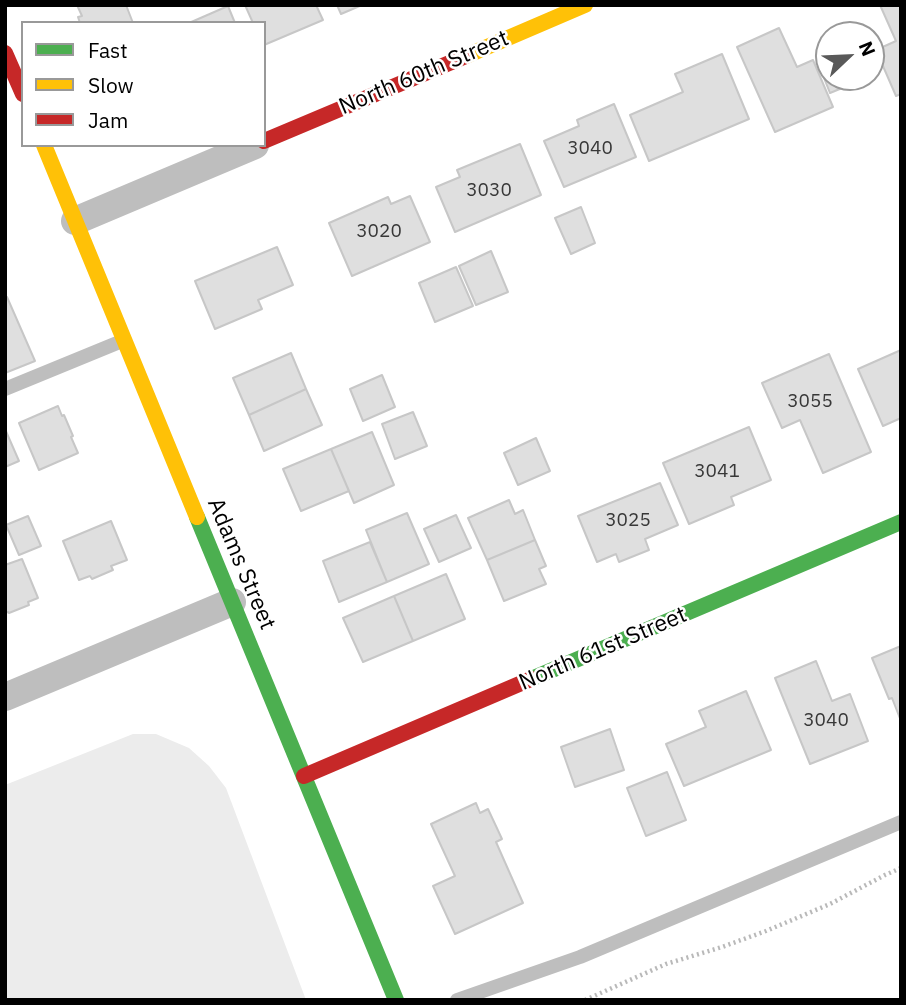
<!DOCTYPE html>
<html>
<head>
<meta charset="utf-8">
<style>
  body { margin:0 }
  #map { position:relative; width:906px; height:1005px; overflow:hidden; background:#fff; font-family:"IBM Plex Sans",sans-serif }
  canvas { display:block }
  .frame { position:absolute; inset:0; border:7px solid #000; pointer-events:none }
  .legend { position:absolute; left:21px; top:21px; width:245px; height:126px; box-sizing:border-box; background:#fff; border:2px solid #999; margin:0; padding:9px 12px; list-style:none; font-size:21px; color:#000 }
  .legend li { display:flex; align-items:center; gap:14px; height:35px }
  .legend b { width:35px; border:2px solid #999 }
  .north { position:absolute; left:815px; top:21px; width:70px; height:70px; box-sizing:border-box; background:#fff; border:2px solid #999; border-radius:50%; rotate:67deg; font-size:19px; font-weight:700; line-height:28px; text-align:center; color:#000 }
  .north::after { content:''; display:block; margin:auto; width:24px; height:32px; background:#595959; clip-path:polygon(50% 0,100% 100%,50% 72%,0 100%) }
</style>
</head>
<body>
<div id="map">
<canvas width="906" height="1005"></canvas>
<div class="frame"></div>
<ul class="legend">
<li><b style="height:9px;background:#4caf50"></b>Fast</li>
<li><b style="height:9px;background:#ffc107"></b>Slow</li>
<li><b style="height:9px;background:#c62828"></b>Jam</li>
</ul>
<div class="north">N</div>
</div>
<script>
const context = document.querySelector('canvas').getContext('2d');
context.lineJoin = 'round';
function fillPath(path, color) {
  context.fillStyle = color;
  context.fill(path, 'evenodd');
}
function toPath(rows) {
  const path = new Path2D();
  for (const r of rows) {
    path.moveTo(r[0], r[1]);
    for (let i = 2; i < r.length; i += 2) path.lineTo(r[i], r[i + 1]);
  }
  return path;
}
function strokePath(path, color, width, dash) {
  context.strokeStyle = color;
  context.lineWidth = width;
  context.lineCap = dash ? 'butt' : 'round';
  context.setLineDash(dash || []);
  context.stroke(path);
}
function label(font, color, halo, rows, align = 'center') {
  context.font = font + ' "IBM Plex Sans",sans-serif';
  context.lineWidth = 5;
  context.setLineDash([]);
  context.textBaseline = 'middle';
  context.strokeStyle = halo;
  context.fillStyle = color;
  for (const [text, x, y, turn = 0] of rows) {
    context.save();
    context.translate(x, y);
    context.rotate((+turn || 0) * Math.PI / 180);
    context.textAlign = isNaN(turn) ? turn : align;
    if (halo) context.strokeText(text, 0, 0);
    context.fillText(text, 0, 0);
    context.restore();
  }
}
const green = toPath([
  [133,734,156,734,189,748,209,766,226,788,306,1000,5,1000,5,785]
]);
const building = toPath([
  [77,5,126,5,133,23,80,23,78,17,82,16,77,5],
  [245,5,316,5,323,20,264,45,264,23,253,23,245,5],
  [337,5,362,5,341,14,337,5],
  [880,5,901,5,901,94,896,96,876,50,896,41,880,5],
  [228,6,235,23,189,23,228,6],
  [779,28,797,67,813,60,833,107,775,132,737,47,779,28],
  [722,54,749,119,649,161,630,115,683,92,675,74,722,54],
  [829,58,829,77,849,77,852,84,830,93,818,63,829,58],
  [614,104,636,157,564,187,544,141,579,126,577,120,614,104],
  [520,144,541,195,455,232,436,187,460,177,457,170,520,144],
  [410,196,430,242,352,276,329,223,388,197,391,204,410,196],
  [581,207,595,243,571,254,555,218,581,207],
  [277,247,293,285,258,300,262,309,215,329,195,281,277,247],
  [491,251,508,292,476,305,459,266,491,251],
  [456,267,473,306,435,322,419,283,456,267],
  [7,297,35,361,5,373,5,298,7,297],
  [901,350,901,418,883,426,858,369,901,350],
  [291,353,306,389,249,415,233,378,291,353],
  [829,354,871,452,823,473,800,420,782,428,762,383,829,354],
  [382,375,395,407,363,421,350,389,382,375],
  [306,389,322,425,264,451,249,415,306,389],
  [58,406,62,416,64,415,73,436,71,437,78,453,39,470,19,423,58,406],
  [413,412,427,446,395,459,382,424,413,412],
  [749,427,771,480,731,497,734,505,689,524,663,463,749,427],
  [5,429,19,461,5,467,5,429],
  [372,432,394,485,354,503,331,449,372,432],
  [536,438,550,471,518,485,504,453,536,438],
  [331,449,349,491,301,511,283,469,331,449],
  [660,483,678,525,645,539,649,550,619,562,616,554,597,562,578,516,660,483],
  [509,500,515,514,523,510,535,540,487,560,468,518,509,500],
  [407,513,429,564,387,582,366,530,407,513],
  [456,515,471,548,439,562,424,529,456,515],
  [28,516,41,546,19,555,6,525,28,516],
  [111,521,127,560,111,566,113,570,92,579,90,576,79,580,63,541,111,521],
  [535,540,546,566,539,569,546,584,504,601,487,560,535,540],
  [370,542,387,582,339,602,323,561,370,542],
  [22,559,38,598,28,602,29,605,9,613,8,612,5,613,5,565,22,559],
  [446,574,465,619,413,641,394,596,446,574],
  [394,596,413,641,363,662,343,618,394,596],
  [901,646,901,721,892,698,889,699,872,658,901,646],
  [816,661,832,701,850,694,868,741,810,764,775,678,816,661],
  [746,691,771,750,684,786,666,744,706,727,699,711,746,691],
  [610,729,624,770,575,787,561,747,610,729],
  [667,772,686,820,646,836,627,788,667,772],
  [476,803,480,813,488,809,502,839,496,842,523,903,455,934,433,886,455,876,431,824,476,803]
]);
const path = toPath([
  [585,1000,666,964,722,947,766,931,830,904,885,875,901,868]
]);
const lane = toPath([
  [5,389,122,341],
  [457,1000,580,957,901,822]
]);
const street = toPath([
  [75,221,255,145],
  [5,697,232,602]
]);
const fast = toPath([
  [197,517,396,1000],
  [531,679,901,522]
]);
const slow = toPath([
  [466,56,585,5],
  [44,145,197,517]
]);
const jam = toPath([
  [5,53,23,94],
  [264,141,466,56],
  [304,776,531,679]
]);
const numberNames = [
  ["3040",590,149],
  ["3030",489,191],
  ["3020",379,232],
  ["3055",810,402],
  ["3041",717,472],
  ["3025",628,521],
  ["3040",826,721]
];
const streetNames = [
  ["North 60th Street",424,73,-23],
  ["Adams Street",241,564,67],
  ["North 61st Street",603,649,-23]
];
fillPath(green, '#ececec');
fillPath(building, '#dfdfdf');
strokePath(building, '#c7c7c7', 2);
strokePath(path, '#b9b9b9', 4.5, [2, 3.5]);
strokePath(lane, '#bebebe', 14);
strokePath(street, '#bebebe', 28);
strokePath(fast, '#4caf50', 16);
strokePath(slow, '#ffc107', 16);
strokePath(jam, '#c62828', 16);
label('19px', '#383838', null, numberNames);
label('23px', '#000', '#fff', streetNames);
</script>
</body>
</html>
